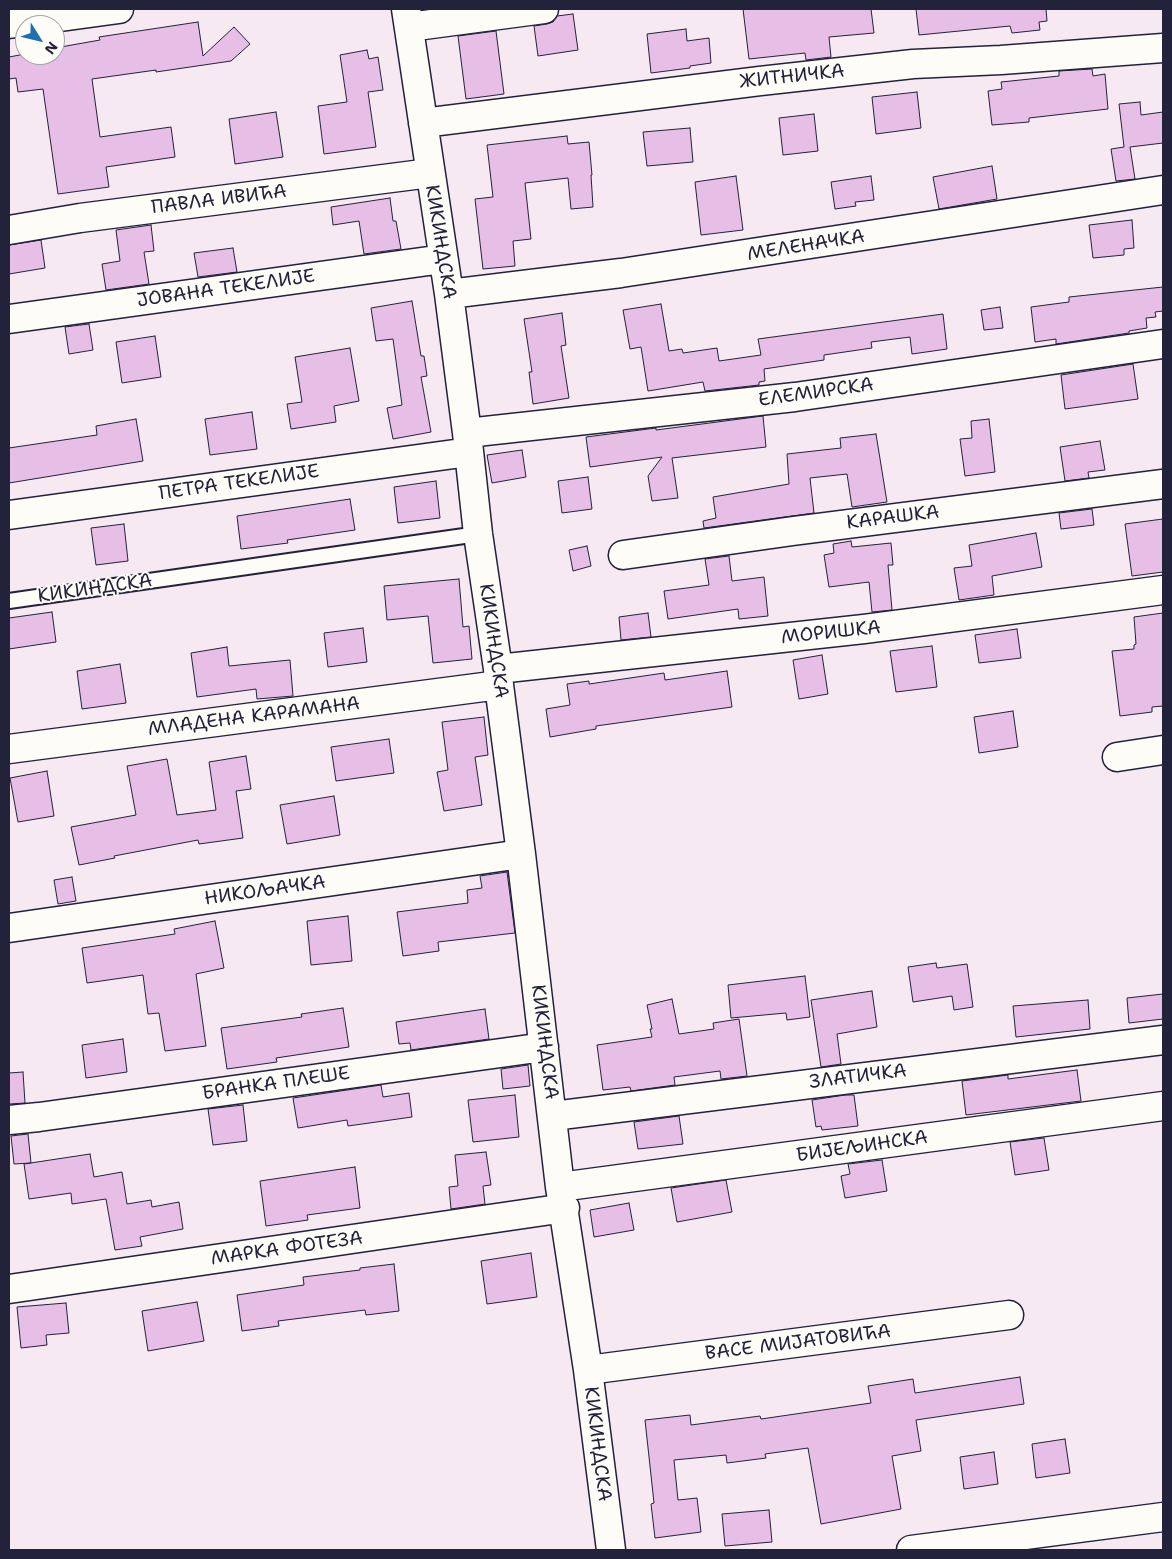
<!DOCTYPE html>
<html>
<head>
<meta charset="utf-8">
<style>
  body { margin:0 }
  #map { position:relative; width:1172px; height:1559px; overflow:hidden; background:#f6e9f2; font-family:"Shantell Sans",sans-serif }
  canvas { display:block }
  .frame { position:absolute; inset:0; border:10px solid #22223b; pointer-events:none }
  .north { position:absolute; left:15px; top:15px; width:50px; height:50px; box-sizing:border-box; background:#fdfcf7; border:1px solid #a5a5ac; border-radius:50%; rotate:126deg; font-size:14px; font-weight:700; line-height:20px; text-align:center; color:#22223b }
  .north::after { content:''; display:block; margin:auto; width:18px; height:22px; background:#1f6fb2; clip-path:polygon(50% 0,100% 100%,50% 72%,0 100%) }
</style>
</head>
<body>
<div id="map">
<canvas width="1172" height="1559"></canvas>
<div class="frame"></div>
<div class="north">N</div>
</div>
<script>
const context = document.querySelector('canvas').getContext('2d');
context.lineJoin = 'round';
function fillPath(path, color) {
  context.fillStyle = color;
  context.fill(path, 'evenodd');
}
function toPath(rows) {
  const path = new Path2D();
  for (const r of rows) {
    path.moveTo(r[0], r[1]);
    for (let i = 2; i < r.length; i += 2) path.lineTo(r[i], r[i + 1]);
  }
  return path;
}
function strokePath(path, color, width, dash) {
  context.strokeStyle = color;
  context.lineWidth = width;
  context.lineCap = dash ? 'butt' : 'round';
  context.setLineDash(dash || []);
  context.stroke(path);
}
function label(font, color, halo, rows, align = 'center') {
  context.font = font + ' "Shantell Sans",sans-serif';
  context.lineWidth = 4;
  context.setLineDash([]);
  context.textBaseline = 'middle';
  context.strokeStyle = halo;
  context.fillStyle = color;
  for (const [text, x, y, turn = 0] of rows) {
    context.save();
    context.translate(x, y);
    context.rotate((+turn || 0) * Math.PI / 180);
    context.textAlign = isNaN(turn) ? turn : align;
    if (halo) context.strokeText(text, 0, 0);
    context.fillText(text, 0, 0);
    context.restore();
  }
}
const building = toPath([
  [743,9,871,9,874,33,829,37,831,57,806,60,805,53,749,59,743,9],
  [916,9,1046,9,1047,21,1039,22,1040,30,1012,33,1010,26,919,35,916,9],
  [573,14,578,50,538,56,534,26,547,24,553,22,557,16,573,14],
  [198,22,203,56,234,27,250,44,231,61,156,72,156,70,92,79,100,137,171,127,175,157,106,167,109,187,58,194,43,89,18,92,16,78,9,79,9,57,25,54,55,55,55,48,100,40,99,37,198,22],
  [686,29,687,41,709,38,711,63,690,66,690,68,651,73,647,34,686,29],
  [496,31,504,94,466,99,458,36,496,31],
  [367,50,369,59,378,57,383,90,368,92,376,147,324,154,318,106,347,102,340,55,367,50],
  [1092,69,1093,76,1105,74,1108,109,1029,118,1029,122,992,125,988,91,1002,89,1001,82,1059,76,1059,71,1092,69],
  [917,92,921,128,876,134,872,97,917,92],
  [1140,102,1141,115,1163,112,1163,143,1130,147,1135,179,1116,181,1111,149,1124,147,1119,104,1140,102],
  [276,112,283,157,235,164,229,119,276,112],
  [814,114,818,151,783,155,779,118,814,114],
  [690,128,693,162,647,166,643,132,690,128],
  [567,136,568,144,589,142,592,175,591,175,593,207,571,209,568,178,525,183,531,239,513,241,515,266,483,269,475,199,493,197,487,145,567,136],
  [992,166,997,199,939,209,933,177,992,166],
  [736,176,743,230,701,235,695,182,736,176],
  [871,176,874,200,855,202,856,206,835,209,831,182,871,176],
  [390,198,393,221,396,221,401,249,364,254,359,221,333,225,331,207,390,198],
  [1132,220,1134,248,1124,249,1124,255,1093,258,1089,225,1132,220],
  [151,225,154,251,144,252,149,284,106,290,102,264,120,261,116,230,151,225],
  [41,240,45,268,9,274,9,245,41,240],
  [233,248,237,272,198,277,194,253,233,248],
  [1163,287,1163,311,1155,312,1156,317,1146,318,1147,328,1129,331,1129,333,1056,344,1056,339,1035,342,1031,307,1069,302,1069,297,1163,287],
  [412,301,421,356,424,356,427,376,421,377,431,432,393,439,387,408,402,405,393,339,376,341,371,308,412,301],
  [661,304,669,351,682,349,683,353,717,348,719,361,761,355,758,339,943,314,947,349,912,354,910,337,871,342,872,348,824,355,824,360,764,369,765,381,759,382,759,385,705,391,703,382,648,391,641,347,630,349,623,310,661,304],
  [1000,307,1003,328,984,330,981,310,1000,307],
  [562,313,566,345,561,346,569,398,533,404,529,372,532,372,524,319,562,313],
  [89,324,93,350,69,354,65,327,89,324],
  [155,336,161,377,122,383,116,342,155,336],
  [350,348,359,401,334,406,336,422,291,429,287,404,302,402,295,357,350,348],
  [1133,364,1138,399,1065,409,1061,375,1133,364],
  [252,412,257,449,210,455,205,419,252,412],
  [763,416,766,447,672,458,678,498,652,501,648,476,662,457,590,467,586,437,656,428,656,430,763,416],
  [136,419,143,461,9,483,9,448,97,435,96,426,136,419],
  [989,419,995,472,965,476,960,439,972,438,971,421,989,419],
  [876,434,887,502,852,507,847,474,810,478,814,513,704,528,703,521,716,518,713,497,789,484,787,454,841,448,840,438,876,434],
  [1100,441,1105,470,1088,472,1089,478,1065,481,1060,447,1100,441],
  [522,450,526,477,492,483,487,455,522,450],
  [588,477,592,509,562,513,558,481,588,477],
  [436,481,440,518,398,523,394,487,436,481],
  [350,499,355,530,287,540,288,543,241,549,237,516,350,499],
  [1092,509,1094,525,1061,529,1059,513,1092,509],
  [1163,519,1163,572,1132,576,1125,524,1163,519],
  [124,524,128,561,96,565,91,528,124,524],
  [1036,533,1042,567,992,576,994,595,959,600,954,568,972,566,969,545,1036,533],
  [851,541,852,547,891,543,893,565,888,565,892,610,872,612,869,582,829,587,824,555,834,553,833,544,851,541],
  [587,546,591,566,573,571,569,550,587,546],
  [729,556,732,581,764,577,768,616,739,619,738,609,668,619,664,591,709,585,705,559,729,556],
  [459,579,463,627,469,626,472,659,433,663,428,616,387,620,384,586,459,579],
  [52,612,56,642,9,649,9,618,52,612],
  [648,613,651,637,621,640,619,617,648,613],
  [1163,613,1163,706,1152,707,1152,712,1120,716,1112,651,1134,649,1134,645,1136,644,1134,617,1163,613],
  [363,628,367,662,328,667,324,633,363,628],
  [1017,629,1021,658,979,663,975,635,1017,629],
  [932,646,937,687,896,692,890,651,932,646],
  [227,647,229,666,290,660,293,696,257,699,256,689,197,697,191,653,227,647],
  [822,655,828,694,799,699,793,660,822,655],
  [120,664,126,703,82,709,77,671,120,664],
  [727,671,732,707,596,726,596,729,550,737,546,709,570,705,567,684,589,681,589,684,664,673,665,680,727,671],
  [1013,711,1018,747,979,753,974,717,1013,711],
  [484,717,488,755,475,757,482,805,444,811,437,772,448,770,442,722,484,717],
  [389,739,394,773,336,781,331,747,389,739],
  [246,756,251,789,236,791,243,838,199,844,198,840,114,856,115,858,79,865,71,827,136,815,127,766,167,759,177,815,216,810,209,762,246,756],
  [47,771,54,816,18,822,10,778,47,771],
  [334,796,340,835,287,844,280,805,334,796],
  [507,872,515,933,438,942,439,951,403,956,397,912,468,903,467,890,482,888,480,876,507,872],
  [72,877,76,901,58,904,54,880,72,877],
  [348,916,352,961,311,965,307,921,348,916],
  [215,921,224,968,196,974,206,1046,165,1051,159,1013,148,1014,143,975,87,983,82,948,175,934,174,929,215,921],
  [936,963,937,968,967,964,973,1007,954,1010,952,996,913,1002,908,967,936,963],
  [805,976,810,1017,787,1020,786,1013,731,1018,728,985,805,976],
  [872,991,877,1027,837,1034,841,1064,821,1067,811,1000,872,991],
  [1163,994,1163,1019,1129,1023,1127,998,1163,994],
  [672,999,679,1034,714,1029,713,1023,739,1019,747,1076,721,1079,720,1071,674,1077,675,1085,631,1091,630,1087,603,1090,597,1045,652,1037,650,1029,652,1029,647,1005,672,999],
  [1088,1000,1090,1029,1016,1037,1013,1006,1088,1000],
  [343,1008,349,1047,276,1058,277,1062,227,1069,221,1028,302,1017,301,1014,343,1008],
  [485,1009,489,1039,411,1050,410,1043,399,1044,396,1022,485,1009],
  [123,1039,127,1072,86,1078,82,1045,123,1039],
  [528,1065,530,1086,503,1089,501,1069,528,1065],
  [1077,1070,1081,1101,966,1115,962,1081,1008,1075,1008,1079,1077,1070],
  [23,1072,25,1103,9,1104,9,1073,23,1072],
  [381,1085,383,1097,409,1093,412,1117,348,1126,347,1120,298,1128,293,1098,381,1085],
  [515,1095,519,1137,473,1142,468,1100,515,1095],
  [845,1095,854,1095,858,1126,822,1130,821,1126,816,1127,812,1100,845,1095],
  [243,1105,247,1141,213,1145,208,1109,243,1105],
  [679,1116,683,1144,638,1149,634,1122,679,1116],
  [28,1134,31,1163,14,1164,11,1136,28,1134],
  [1044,1138,1049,1170,1015,1175,1010,1142,1044,1138],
  [486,1152,491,1185,483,1186,485,1204,451,1209,449,1187,458,1186,455,1155,486,1152],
  [90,1154,94,1177,122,1172,127,1204,151,1200,152,1207,179,1202,183,1229,140,1237,142,1246,115,1250,106,1199,72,1204,71,1193,29,1199,24,1164,90,1154],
  [882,1160,887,1191,845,1198,841,1176,850,1174,848,1164,882,1160],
  [355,1167,360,1208,307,1215,308,1220,266,1226,260,1181,355,1167],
  [726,1180,732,1212,677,1222,671,1188,726,1180],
  [629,1203,634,1230,594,1237,590,1210,629,1203],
  [531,1253,537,1297,487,1304,481,1261,531,1253],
  [394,1264,399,1311,366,1315,365,1310,278,1321,279,1326,242,1331,237,1295,304,1285,303,1277,360,1270,360,1268,394,1264],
  [197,1302,204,1341,148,1351,142,1311,197,1302],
  [66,1303,69,1333,46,1335,47,1345,21,1348,17,1307,66,1303],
  [1020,1377,1024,1404,916,1420,921,1451,892,1456,901,1509,821,1524,808,1448,765,1454,766,1458,727,1463,726,1455,674,1460,678,1500,697,1498,701,1532,655,1538,651,1504,654,1503,645,1420,690,1415,691,1425,760,1416,761,1419,871,1403,868,1386,913,1379,915,1393,1020,1377],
  [1065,1439,1070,1473,1036,1478,1032,1444,1065,1439],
  [994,1452,998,1484,964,1489,960,1457,994,1452],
  [769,1510,772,1542,725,1546,722,1514,769,1510]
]);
const service = toPath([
  [9,601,478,534]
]);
const minor = toPath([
  [406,9,449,294,467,433,478,534,498,669,499,685,521,854,560,1187,588,1370,611,1550],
  [9,24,119,9],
  [409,27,544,9],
  [423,123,760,81,913,64,1001,60,1163,48],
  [9,230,80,218,430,173],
  [449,294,621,273,1163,190],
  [9,319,443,259],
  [467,433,795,397,1163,344],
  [9,515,469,452],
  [623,555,793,531,1163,484],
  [498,669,864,629,1163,590],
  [9,749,499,685],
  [1117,757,1163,750],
  [9,928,521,854],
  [553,1116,1163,1040],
  [9,1120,39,1117,544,1047],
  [560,1187,1163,1106],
  [9,1289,565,1208],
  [588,1370,1009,1315],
  [911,1550,1163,1517]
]);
const streetNames = [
  ["ЖИТНИЧКА",792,77,-6],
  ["ПАВЛА ИВИЋА",219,200,-7],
  ["КИКИНДСКА",440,242,81],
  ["МЕЛЕНАЧКА",806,246,-9],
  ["ЈОВАНА ТЕКЕЛИЈЕ",226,289,-8],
  ["ЕЛЕМИРСКА",816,393,-8],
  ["ПЕТРА ТЕКЕЛИЈЕ",239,483,-8],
  ["КАРАШКА",893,518,-7],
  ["КИКИНДСКА",95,589,-8],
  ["МОРИШКА",831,633,-6],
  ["КИКИНДСКА",493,641,82],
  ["МЛАДЕНА КАРАМАНА",254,717,-7],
  ["НИКОЉАЧКА",265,891,-8],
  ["КИКИНДСКА",544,1042,83],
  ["ЗЛАТИЧКА",858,1077,-7],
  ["БРАНКА ПЛЕШЕ",276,1084,-8],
  ["БИЈЕЉИНСКА",862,1147,-8],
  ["МАРКА ФОТЕЗА",287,1249,-8],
  ["ВАСЕ МИЈАТОВИЋА",798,1343,-7],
  ["КИКИНДСКА",597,1444,83]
];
fillPath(building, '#e6bee6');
strokePath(building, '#22223b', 1);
strokePath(service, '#22223b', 18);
strokePath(minor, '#22223b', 31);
strokePath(service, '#fdfcf7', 14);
strokePath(minor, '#fdfcf7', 28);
label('19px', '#22223b', '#fdfcf7', streetNames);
</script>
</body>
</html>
